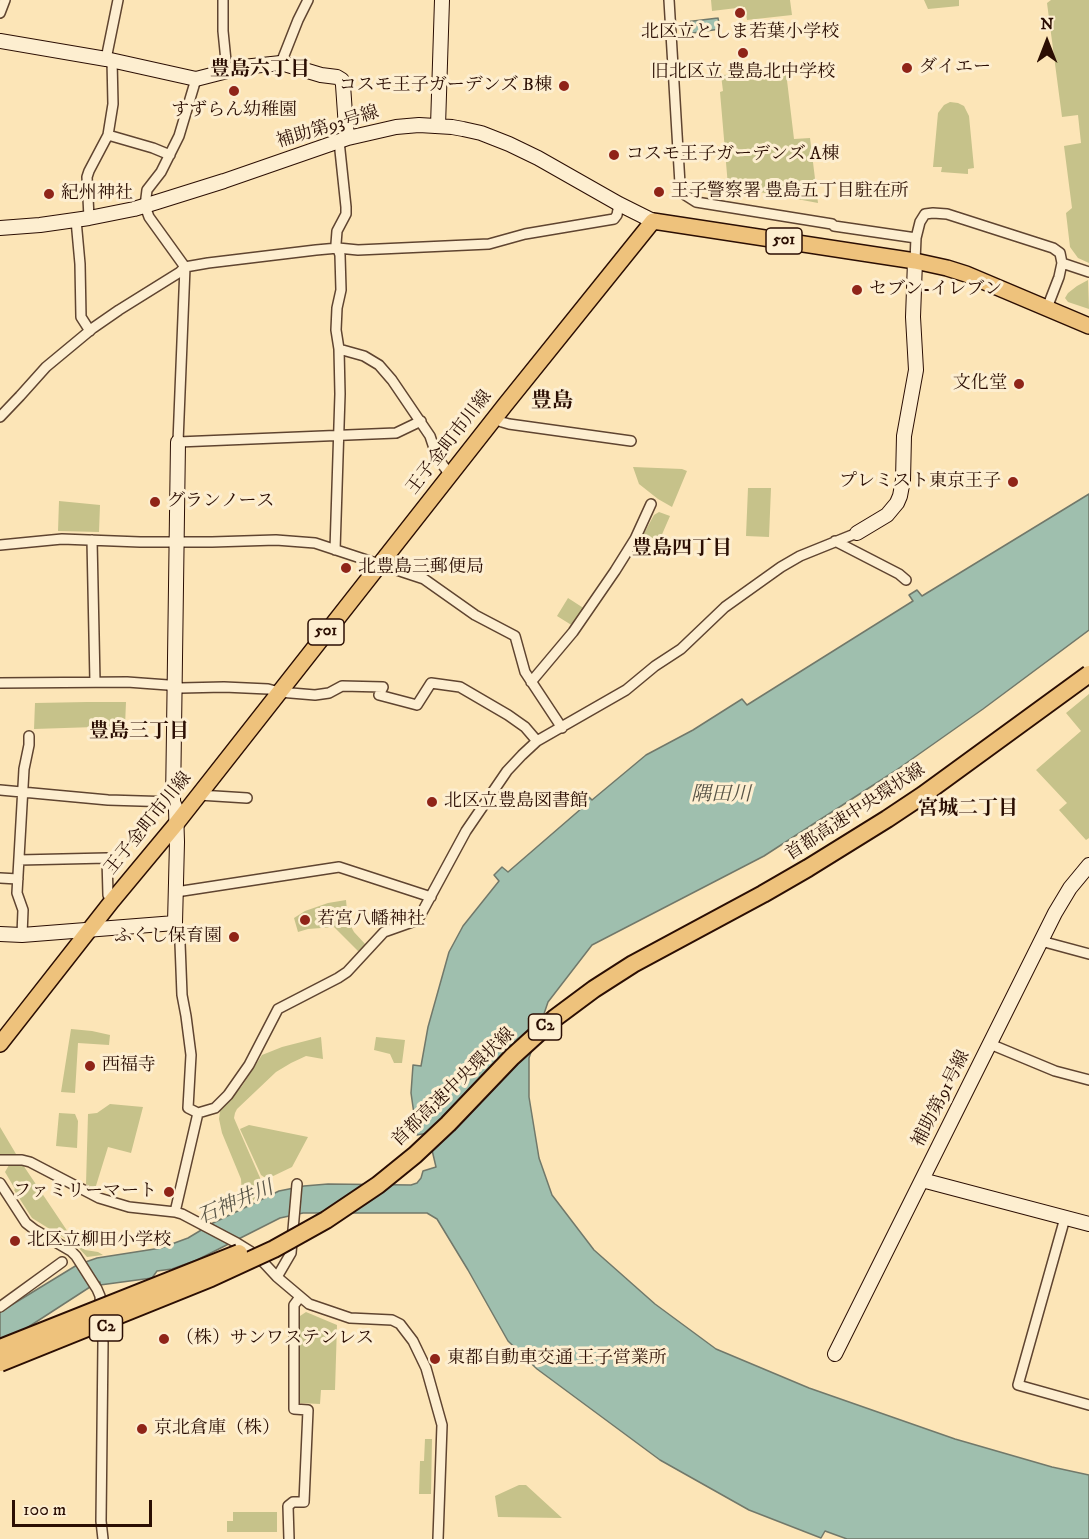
<!DOCTYPE html>
<html>
<head>
<meta charset="utf-8">
<style>
  body { margin:0 }
  #map { position:relative; width:1089px; height:1539px; overflow:hidden; background:#fce5b7; font-family:"IM FELL DW Pica",serif }
  canvas { display:block }
  .north { position:absolute; left:1017px; top:12px; width:60px; height:60px; -webkit-text-stroke:4px #fdeed0; paint-order:stroke; rotate:0deg; font-size:16px; font-weight:700; line-height:24px; text-align:center; color:#2b0e03 }
  .north::after { content:''; display:block; margin:auto; width:21px; height:27px; background:#2b0e03; clip-path:polygon(50% 0,100% 100%,50% 72%,0 100%) }
  .scale { position:absolute; left:12px; top:1500px; width:140px; height:27px; box-sizing:border-box; border:3px solid #2b0e03; border-top:0; padding-left:8px; font-size:18px; line-height:21px; white-space:nowrap; color:#2b0e03; -webkit-text-stroke:4px #fdeed0; paint-order:stroke }
</style>
</head>
<body>
<div id="map">
<canvas width="1089" height="1539"></canvas>
<div class="north">N</div>
<div class="scale">100 m</div>
</div>
<script>
const context = document.querySelector('canvas').getContext('2d');
context.lineJoin = 'round';
function fillPath(path, color) {
  context.fillStyle = color;
  context.fill(path, 'evenodd');
}
function toPath(rows) {
  const path = new Path2D();
  for (const r of rows) {
    path.moveTo(r[0], r[1]);
    for (let i = 2; i < r.length; i += 2) path.lineTo(r[i], r[i + 1]);
  }
  return path;
}
function strokePath(path, color, width, dash) {
  context.strokeStyle = color;
  context.lineWidth = width;
  context.lineCap = dash ? 'butt' : 'round';
  context.setLineDash(dash || []);
  context.stroke(path);
}
function label(font, color, halo, rows, align = 'center') {
  context.font = font + ' "IM FELL DW Pica","Noto Serif JP",serif';
  context.lineWidth = 6;
  context.setLineDash([]);
  context.textBaseline = 'middle';
  context.strokeStyle = halo;
  context.fillStyle = color;
  for (const [text, x, y, turn = 0] of rows) {
    context.save();
    context.translate(x, y);
    context.rotate((+turn || 0) * Math.PI / 180);
    context.textAlign = isNaN(turn) ? turn : align;
    if (halo) context.strokeText(text, 0, 0);
    context.fillText(text, 0, 0);
    context.restore();
  }
}
const green = toPath([
  [711,0,790,0,792,15,747,20,745,7,712,11],
  [924,0,959,0,959,6,928,9],
  [1051,0,1089,0,1089,263,1078,258,1070,247,1066,213,1072,208,1064,146,1081,143,1078,115,1062,117,1047,3],
  [786,72,794,139,810,138,818,203,728,186,720,92,723,91,721,75],
  [950,102,958,103,964,106,969,116,974,168,968,169,968,174,941,172,942,167,933,167,938,113,944,105],
  [1088,280,1089,309,1068,302,1065,298,1068,293,1077,286],
  [633,467,682,469,687,471,672,507,658,499,639,484],
  [748,488,771,488,769,537,746,536],
  [59,501,100,505,99,532,58,531],
  [659,512,670,516,660,539,642,537,654,515],
  [568,598,585,609,573,626,557,616],
  [1089,694,1089,838,1086,840,1059,810,1067,803,1036,770,1081,731,1066,713],
  [87,702,126,702,125,726,34,729,35,703],
  [346,900,348,921,354,932,366,945,359,952,334,927,308,929,298,932,294,918,305,911,328,903],
  [71,1029,92,1031,110,1035,109,1045,78,1043,75,1093,61,1092],
  [321,1037,323,1059,306,1056,291,1063,276,1072,237,1109,235,1113,234,1118,237,1125,261,1180,260,1197,237,1207,242,1197,241,1179,222,1133,219,1119,220,1111,242,1086,262,1055,282,1047],
  [376,1037,405,1040,402,1063,394,1063,390,1054,374,1050],
  [110,1104,143,1107,131,1153,108,1147,95,1189,86,1184,88,1114,97,1113],
  [59,1113,75,1114,78,1121,77,1148,56,1146],
  [249,1125,308,1137,292,1167,267,1179,261,1175,240,1129],
  [0,1127,16,1154,0,1155],
  [9,1165,23,1165,72,1238,85,1250,98,1252,103,1255,87,1257,77,1246,32,1218,14,1190,15,1189,5,1172],
  [306,1312,337,1325,335,1390,321,1390,320,1404,299,1403,300,1316],
  [425,1439,432,1439,431,1494,419,1494,420,1461,424,1461],
  [519,1485,526,1485,562,1518,498,1517,495,1496],
  [233,1512,277,1512,277,1532,227,1532,227,1521,233,1521]
]);
const water = toPath([
  [718,18,720,29,686,34,685,22,718,18],
  [1089,494,1089,630,983,709,895,771,764,856,592,945,548,1002,529,1058,529,1097,539,1158,552,1195,594,1250,655,1304,716,1349,809,1388,955,1439,1052,1467,1089,1475,1089,1539,847,1539,825,1531,821,1538,749,1510,660,1460,537,1369,508,1341,468,1270,437,1219,427,1213,303,1213,280,1218,197,1260,172,1269,157,1271,152,1278,100,1285,100,1282,90,1287,19,1333,0,1340,0,1312,77,1265,97,1258,161,1248,188,1238,213,1223,279,1191,304,1186,328,1184,411,1185,417,1183,421,1178,423,1171,436,1167,428,1133,417,1135,411,1093,413,1065,421,1066,428,1027,449,952,463,926,499,881,494,875,502,867,508,872,582,808,579,801,587,795,592,800,646,755,693,730,742,699,747,705,913,601,909,595,917,590,922,596,1089,494]
]);
const street = toPath([
  [223,0,223,31,227,71],
  [669,0,680,184,685,195,696,202,832,224,834,226,916,238],
  [0,13,5,0],
  [106,59,118,0],
  [281,63,298,20,308,0],
  [108,135,153,148,170,155],
  [89,218,87,177,89,171,108,135,113,104,112,60],
  [76,220,80,264,81,317,90,331],
  [915,261,916,238,920,222,925,214,933,213,947,214,1053,248,1060,253,1062,263,1059,277,1047,308],
  [1062,263,1089,272],
  [185,267,178,442,396,433,421,421],
  [185,267,149,217,145,206,147,190,161,172,179,136,196,79],
  [339,349,364,356,379,365,392,380,430,436,437,457,450,475],
  [0,417,20,396,46,367,93,328,119,310,180,272,185,267,208,263,316,250,338,248,358,250,489,244,525,234,614,219,617,215,619,204],
  [495,418,502,422,509,424,631,441],
  [92,540,95,682],
  [835,541,899,574,906,580],
  [0,545,62,539,140,542,212,542,276,540,315,543,424,579,475,615,515,636,525,672,562,728],
  [335,550,340,394,339,349,336,330,337,308,341,290,340,255,336,244,337,231,346,214,346,207,339,141],
  [531,682,573,632,615,571,635,539,651,504],
  [0,683,127,682,168,685,181,688,224,687,268,689,279,692,315,695,329,693,342,686,383,687,379,695,417,705,431,683,460,687,508,715,525,727,537,741],
  [0,790,108,800,173,802],
  [199,795,247,798],
  [19,860,107,858,108,895,112,901],
  [0,878,18,879],
  [176,892,339,867,431,897],
  [175,923,180,943,182,995,186,1016,191,1055,188,1108,198,1113],
  [22,935,23,910,17,893,24,769,29,745,29,736],
  [1041,941,1089,954],
  [990,1044,1055,1071,1089,1080],
  [0,1160,22,1160,30,1162,99,1198,129,1207,175,1212,182,1214,237,1243,250,1251,264,1263,277,1277,291,1253,297,1184],
  [0,1183,26,1223,35,1230,71,1251,76,1256,97,1289,100,1296,103,1343,101,1521,103,1539],
  [175,1212,198,1113,215,1108,228,1095,249,1065,278,1009,338,978,347,972,384,932,415,921,420,916,466,831,507,771,522,755,537,741,626,690,655,666,681,649,725,607,781,567,800,556,857,533],
  [1065,1218,1018,1385,1089,1405],
  [277,1277,309,1304,350,1318,392,1320,400,1324,413,1341,426,1368,442,1425,438,1539],
  [0,1307,62,1262],
  [289,1539,288,1506,293,1502,304,1502,308,1410,294,1409,294,1305,300,1297]
]);
const secondary = toPath([
  [0,41,106,59,196,79,243,67,281,63,321,75,337,77,342,80,343,85,346,128,348,138],
  [438,126,442,0],
  [0,228,40,225,89,218,134,209,157,202,224,181,348,138,396,127,419,125,452,127,463,129,481,133,509,144,538,158,619,204,653,221],
  [857,533,887,515,897,503,900,496,903,480,904,436,916,370,913,317,915,261],
  [0,934,22,935,175,923,177,842,176,809,173,802,178,442],
  [922,1180,1089,1224],
  [835,1354,1055,913,1070,888,1089,865]
]);
const primary = toPath([
  [0,1044,112,901,176,824,505,405,653,221,915,261,947,268,966,274,1089,326]
]);
const highwayBridge = toPath([
  [0,1348,239,1253],
  [0,1363,211,1278,274,1249,326,1220,378,1185,415,1155,448,1124,512,1057,555,1018,594,989,633,964,763,894,808,868,887,819,923,795,1089,674]
]);
const markers = [
  [740,13,6,"#8f2418"],
  [743,53,6,"#8f2418"],
  [907,68,6,"#8f2418"],
  [564,86,6,"#8f2418"],
  [234,91,6,"#8f2418"],
  [614,155,6,"#8f2418"],
  [659,192,6,"#8f2418"],
  [49,194,6,"#8f2418"],
  [857,290,6,"#8f2418"],
  [1019,384,6,"#8f2418"],
  [1013,482,6,"#8f2418"],
  [155,502,6,"#8f2418"],
  [346,568,6,"#8f2418"],
  [432,802,6,"#8f2418"],
  [305,920,6,"#8f2418"],
  [234,937,6,"#8f2418"],
  [90,1066,6,"#8f2418"],
  [169,1192,6,"#8f2418"],
  [15,1241,6,"#8f2418"],
  [164,1339,6,"#8f2418"],
  [435,1359,6,"#8f2418"],
  [142,1429,6,"#8f2418"]
];
const shields = [
  [784,241,36],
  [326,632,36],
  [545,1027,33],
  [106,1328,33]
];
const shieldNames = [
  ["501",784,241],
  ["501",326,632],
  ["C2",545,1027],
  ["C2",106,1328]
];
const poiNames = [
  ["北区立としま若葉小学校",740,33,"center"],
  ["ダイエー",919,68],
  ["旧北区立 豊島北中学校",743,73,"center"],
  ["コスモ王子ガーデンズ B棟",552,86,"right"],
  ["すずらん幼稚園",234,111,"center"],
  ["コスモ王子ガーデンズ A棟",626,155],
  ["王子警察署 豊島五丁目駐在所",671,192],
  ["紀州神社",61,194],
  ["セブン-イレブン",869,290],
  ["文化堂",1007,384,"right"],
  ["プレミスト東京王子",1001,482,"right"],
  ["グランノース",167,502],
  ["北豊島三郵便局",358,568],
  ["北区立豊島図書館",444,802],
  ["若宮八幡神社",317,920],
  ["ふくし保育園",222,937,"right"],
  ["西福寺",102,1066],
  ["ファミリーマート",157,1192,"right"],
  ["北区立柳田小学校",27,1241],
  ["（株）サンワステンレス",176,1339],
  ["東都自動車交通 王子営業所",447,1359],
  ["京北倉庫（株）",154,1429]
];
const streetNames = [
  ["補助第93号線",328,128,-17],
  ["王子金町市川線",450,443,-52],
  ["首都高速中央環状線",856,813,-33],
  ["王子金町市川線",149,824,-51],
  ["首都高速中央環状線",454,1088,-44],
  ["補助第91号線",942,1099,-63]
];
const neighbourhoodNames = [
  ["豊島六丁目",260,71],
  ["豊島四丁目",682,550],
  ["豊島三丁目",139,733],
  ["宮城二丁目",968,810]
];
const waterNames = [
  ["隅田川",721,796],
  ["石神井川",236,1204,-23]
];
const quarterNames = [
  ["豊島",552,403]
];
fillPath(green, '#c6c28a');
fillPath(water, '#9fbfae');
strokePath(water, '#71786a', 1.5);
strokePath(street, '#5f4430', 12);
strokePath(secondary, '#2b0e03', 16);
strokePath(primary, '#2b0e03', 18);
strokePath(street, '#fdeed0', 9);
strokePath(secondary, '#fdeed0', 14);
strokePath(primary, '#eec27c', 15);
strokePath(highwayBridge, '#2b0e03', 20, []);
strokePath(highwayBridge, '#eec27c', 16);
for (const [x, y, r, color] of markers) {
  const dot = new Path2D();
  dot.arc(x, y, r, 0, 2 * Math.PI);
  context.fillStyle = color;
  context.fill(dot);
  strokePath(dot, '#fdeed0', 2);
}
for (const [x, y, w] of shields) {
  const box = new Path2D();
  box.roundRect(x - w / 2, y - 13, w, 26, 4.5);
  context.fillStyle = '#fdeed0';
  context.fill(box);
  strokePath(box, '#2b0e03', 1.5);
}
label('bold 16px', '#2b0e03', null, shieldNames);
label('18px', '#2b0e03', '#fdeed0', poiNames, 'left');
label('18px', '#2b0e03', '#fdeed0', streetNames);
label('bold 20px', '#2b0e03', '#fdeed0', neighbourhoodNames);
label('italic 20px', '#595547', '#fdeed0', waterNames);
label('bold 21px', '#2b0e03', '#fdeed0', quarterNames);
</script>
</body>
</html>
